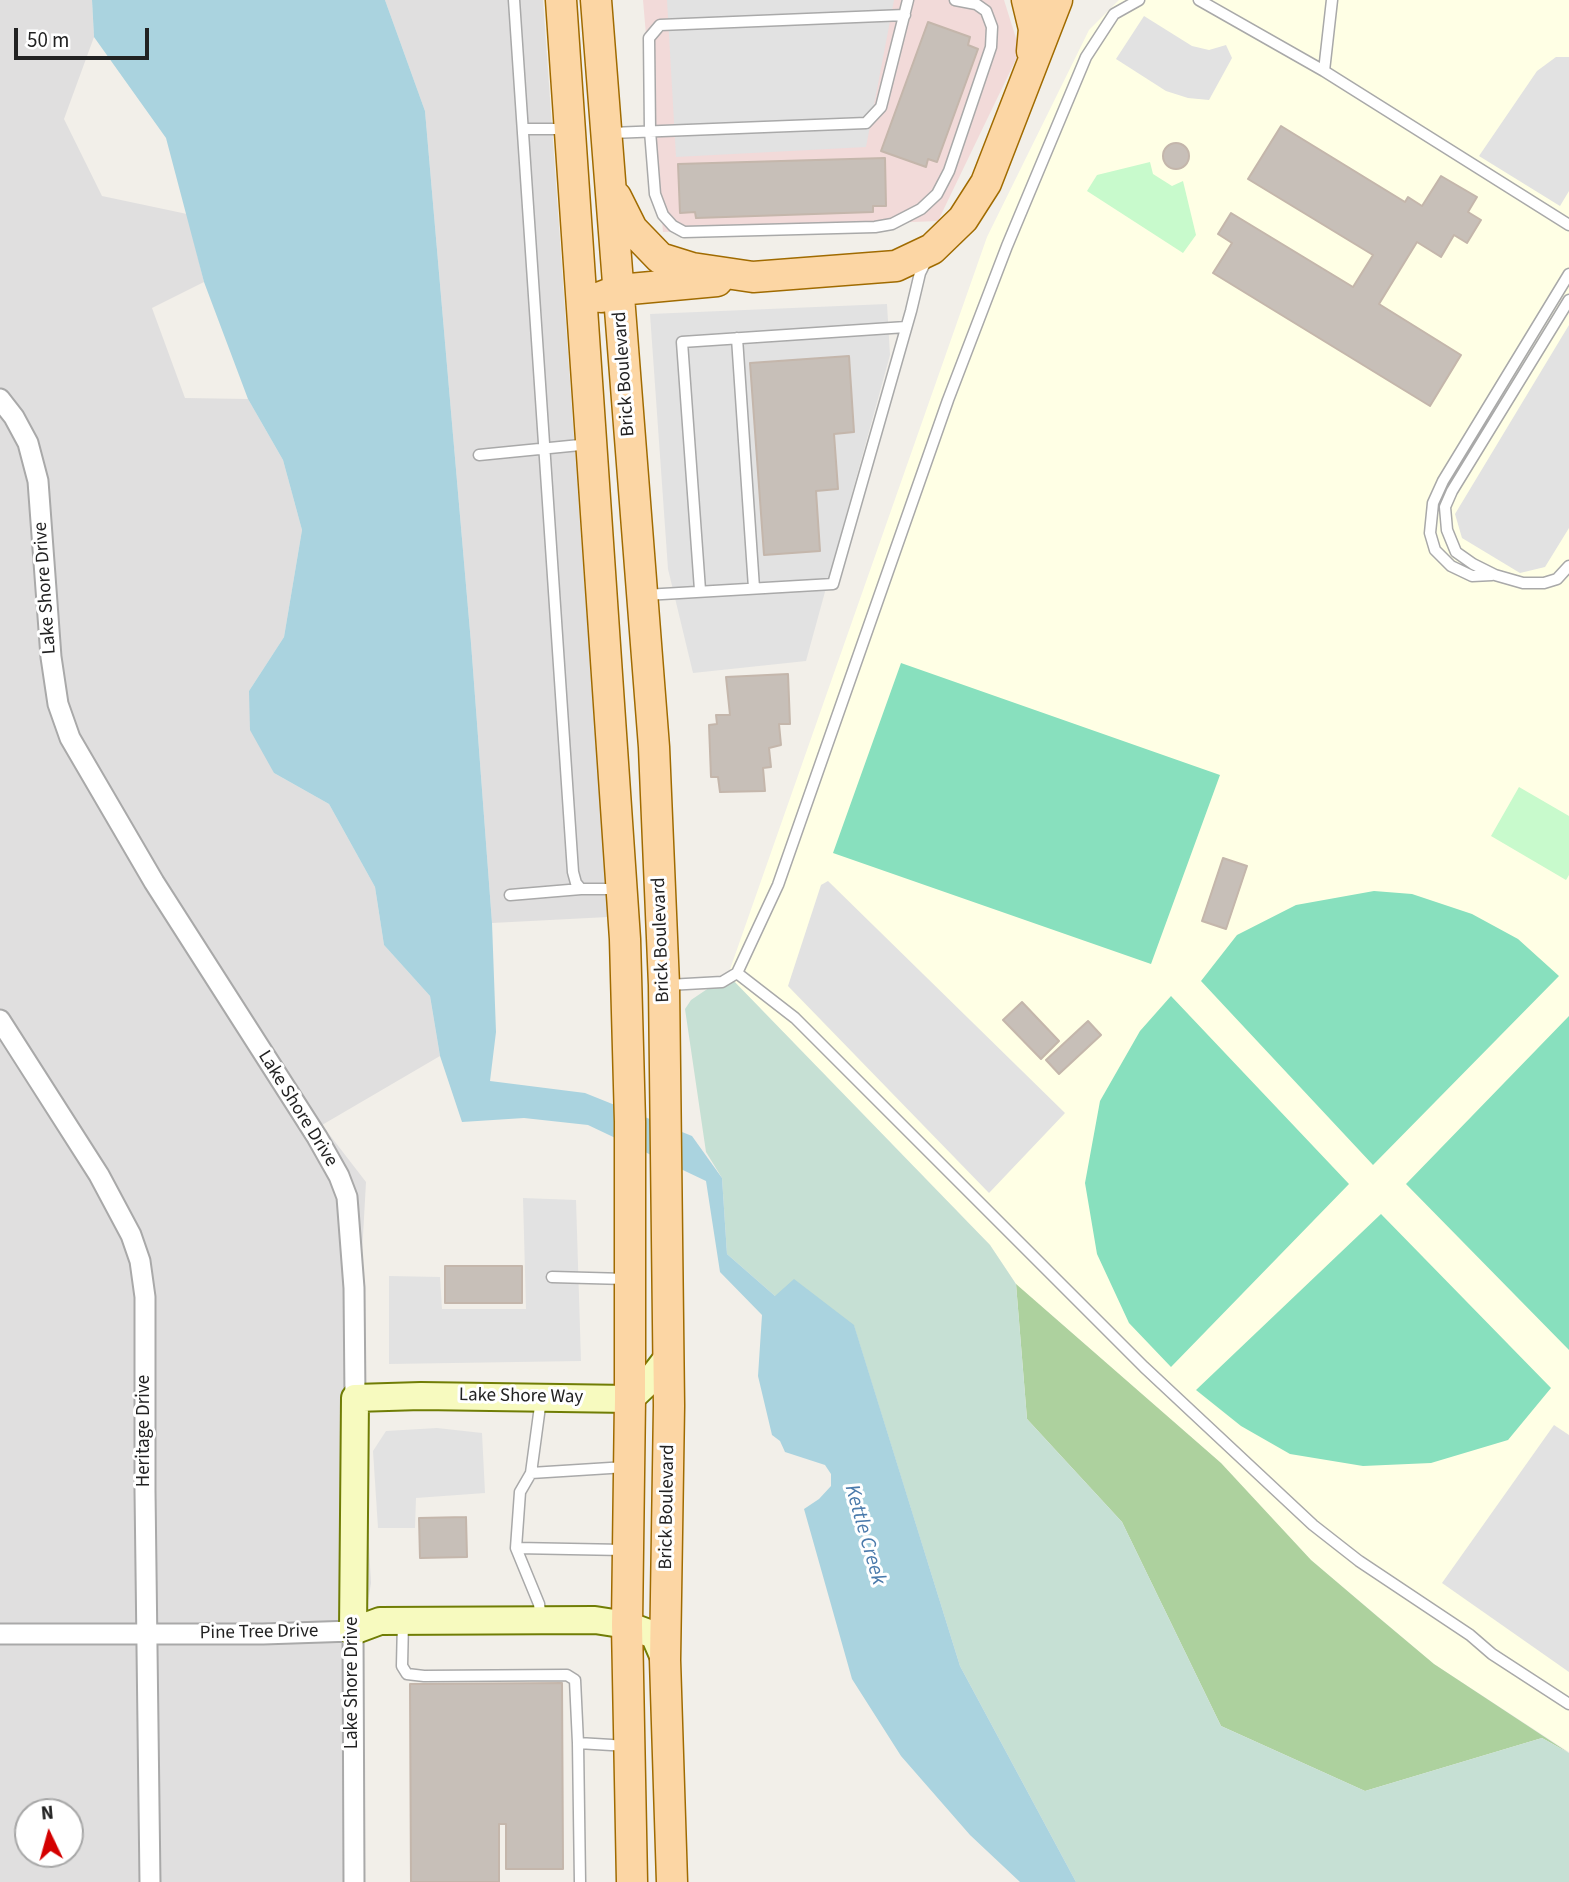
<!DOCTYPE html>
<html>
<head>
<meta charset="utf-8">
<style>
  body { margin:0 }
  #map { position:relative; width:1569px; height:1882px; overflow:hidden; background:#f2efe9; font-family:"Source Sans 3",sans-serif }
  canvas { display:block }
  .north { position:absolute; left:14px; top:1798px; width:70px; height:70px; box-sizing:border-box; background:#fff; border:2px solid #a7a7a7; border-radius:50%; rotate:355deg; font-size:19px; font-weight:700; line-height:28px; text-align:center; color:#222 }
  .north::after { content:''; display:block; margin:auto; width:24px; height:32px; background:#d40000; clip-path:polygon(50% 0,100% 100%,50% 72%,0 100%) }
  .scale { position:absolute; left:14px; top:28px; width:135px; height:32px; box-sizing:border-box; border:4px solid #222; border-top:0; padding-left:9px; font-size:21px; line-height:24px; white-space:nowrap; color:#222; -webkit-text-stroke:5px #fff; paint-order:stroke }
</style>
</head>
<body>
<div id="map">
<canvas width="1569" height="1882"></canvas>
<div class="north">N</div>
<div class="scale">50 m</div>
</div>
<script>
const context = document.querySelector('canvas').getContext('2d');
context.lineJoin = 'round';
function fillPath(path, color) {
  context.fillStyle = color;
  context.fill(path, 'evenodd');
}
function toPath(rows) {
  const path = new Path2D();
  for (const r of rows) {
    if (r.length === 3) {
      path.moveTo(r[0] + r[2], r[1]);
      path.arc(r[0], r[1], r[2], 0, 2 * Math.PI);
      continue;
    }
    path.moveTo(r[0], r[1]);
    for (let i = 2; i < r.length; i += 2) path.lineTo(r[i], r[i + 1]);
  }
  return path;
}
function strokePath(path, color, width, dash) {
  context.strokeStyle = color;
  context.lineWidth = width;
  context.lineCap = dash ? 'butt' : 'round';
  context.setLineDash(dash || []);
  context.stroke(path);
}
function label(font, color, halo, rows, align = 'center') {
  context.font = font + ' "Source Sans 3",sans-serif';
  context.lineWidth = 6;
  context.setLineDash([]);
  context.textBaseline = 'middle';
  context.strokeStyle = halo;
  context.fillStyle = color;
  for (const [text, x, y, turn = 0] of rows) {
    context.save();
    context.translate(x, y);
    context.rotate((+turn || 0) * Math.PI / 180);
    context.textAlign = isNaN(turn) ? turn : align;
    if (halo) context.strokeText(text, 0, 0);
    context.fillText(text, 0, 0);
    context.restore();
  }
}
const residential = toPath([
  [0,0,92,0,94,37,64,119,102,196,187,214,204,282,152,308,185,398,248,399,283,460,302,530,284,637,249,691,274,773,329,804,375,887,384,945,430,996,440,1056,322,1125,366,1182,361,1272,360,1383,371,1583,361,1644,362,1882,0,1882],
  [28,1812,70,1812,70,1854,28,1854],
  [385,0,543,0,608,917,492,923,471,643,425,111]
]);
const commercial = toPath([
  [643,0,1004,0,1020,51,938,221,663,232]
]);
const education = toPath([
  [1119,0,1569,0,1569,1752,1434,1664,1311,1560,1221,1463,1016,1284,990,1245,728,975,987,237,1089,30]
]);
const forest = toPath([
  [1016,1284,1221,1463,1311,1560,1378,1617,1434,1664,1569,1753,1542,1738,1365,1791,1221,1726,1122,1522,1027,1419]
]);
const wetland = toPath([
  [728,975,990,1245,1016,1284,1027,1419,1122,1522,1221,1726,1365,1791,1542,1738,1569,1753,1569,1882,1076,1882,960,1666,854,1326,775,1296,727,1254,722,1178,706,1152,685,1009,691,1000]
]);
const park = toPath([
  [1150,162,1153,174,1172,186,1183,181,1196,235,1183,253,1087,191,1097,175],
  [1519,787,1569,816,1569,875,1566,880,1491,836]
]);
const pitch = toPath([
  [901,663,1220,775,1151,964,833,853],
  [1374,891,1412,894,1472,914,1518,939,1559,976,1373,1165,1201,981,1237,935,1296,905],
  [1171,996,1349,1184,1171,1367,1129,1323,1097,1254,1085,1183,1100,1101,1140,1031],
  [1569,1016,1569,1350,1406,1184],
  [1381,1214,1551,1388,1508,1440,1431,1463,1363,1466,1290,1454,1241,1426,1196,1390]
]);
const parking = toPath([
  [667,0,894,0,866,147,676,157],
  [1144,16,1192,46,1209,50,1226,45,1232,58,1209,100,1188,98,1166,91,1116,59],
  [1556,57,1569,57,1569,191,1560,206,1479,156,1537,71],
  [887,304,890,355,806,661,693,673,668,569,650,314],
  [1569,325,1569,528,1545,567,1520,573,1462,538,1455,514],
  [828,881,1065,1113,989,1193,788,986,821,885],
  [523,1198,576,1200,581,1361,389,1364,389,1276,440,1277,442,1309,526,1309],
  [1554,1425,1569,1435,1569,1672,1442,1583],
  [437,1428,482,1433,485,1493,416,1498,415,1528,378,1528,373,1451,386,1431]
]);
const water = toPath([
  [92,0,385,0,425,111,471,643,492,923,496,1032,490,1081,585,1093,692,1136,722,1178,727,1254,775,1296,794,1279,854,1325,960,1666,1076,1882,1020,1882,970,1835,901,1756,852,1679,804,1509,819,1499,831,1486,831,1474,825,1465,785,1452,780,1441,772,1435,758,1376,762,1315,720,1272,706,1181,588,1125,524,1118,462,1122,440,1056,430,996,384,945,375,887,329,804,274,773,250,730,249,691,284,637,302,530,283,460,248,399,204,282,166,138,94,37]
]);
const building = toPath([
  [928,22,970,37,968,45,978,49,937,162,928,159,926,167,881,151,928,22],
  [1281,126,1405,202,1408,197,1422,206,1441,176,1477,197,1468,212,1481,220,1467,243,1454,235,1441,257,1417,242,1379,304,1461,355,1430,406,1213,273,1232,243,1218,234,1231,213,1353,287,1373,255,1248,179,1281,126],
  [1176,156,13],
  [885,158,886,206,873,206,873,212,696,218,695,212,680,213,678,164,885,158],
  [849,356,854,432,834,434,838,489,816,491,820,551,764,555,750,363,849,356],
  [788,674,790,724,779,724,781,745,769,748,771,767,763,768,765,791,720,792,718,777,711,777,709,725,717,724,716,715,730,715,726,677,788,674],
  [1223,858,1247,866,1226,929,1202,921,1223,858],
  [1022,1002,1059,1041,1041,1059,1003,1020,1022,1002],
  [1088,1021,1101,1035,1059,1074,1046,1060,1088,1021],
  [445,1266,522,1266,522,1303,445,1303,445,1266],
  [466,1517,467,1557,420,1558,419,1518,466,1517],
  [562,1683,563,1869,506,1869,506,1824,499,1824,499,1882,411,1882,410,1684,562,1683]
]);
const lane = toPath([
  [514,0,573,872,576,883,581,889,617,889],
  [1199,0,1324,71],
  [1332,0,1324,71,1569,225],
  [905,15,660,25,649,38,650,131,655,194,663,215,673,226,684,232,875,227,892,224,921,209,937,194,949,171,991,47,992,27,986,11,976,4,955,0],
  [523,129,568,129],
  [611,133,866,123,881,107,908,0],
  [1569,300,1452,491,1445,507,1447,530,1456,552,1473,564,1495,575,1523,583,1544,583,1557,579,1569,566],
  [737,338,754,588],
  [479,455,590,444],
  [1492,575,1472,576,1451,566,1435,550,1430,533,1433,503,1443,481,1569,274],
  [700,590,682,342,906,327],
  [645,595,833,584,911,311,920,273,927,259],
  [510,895,581,889],
  [737,973,778,885,948,400,1007,246,1086,57,1114,14,1139,0],
  [668,985,722,982,737,973,795,1018,1144,1367,1313,1525,1359,1561,1470,1635,1492,1654,1569,1704],
  [552,1277,626,1279],
  [541,1399,531,1473,626,1467],
  [531,1473,520,1492,516,1548,539,1604,541,1619],
  [516,1548,624,1550],
  [403,1621,402,1666,407,1674,424,1676,567,1675,575,1680,578,1743],
  [580,1882,578,1743,628,1746]
]);
const street = toPath([
  [0,399,14,417,28,443,38,481,51,657,58,704,70,738,154,882,317,1137,339,1176,347,1197,354,1288,355,1398],
  [0,1020,99,1175,131,1235,140,1261,145,1297,145,1491,150,1882],
  [0,1634,263,1634,353,1631,354,1882]
]);
const secondary = toPath([
  [665,1660,654,1635,627,1625,595,1620,380,1621,353,1631,355,1398,421,1396,630,1399,652,1378,669,1356]
]);
const primary = toPath([
  [561,0,625,939,630,1122,630,1399,627,1625,632,1882],
  [596,0,654,747,664,985,669,1406,665,1660,672,1882],
  [1027,0,1034,29,1032,51],
  [616,197,632,229,660,258,692,268,753,277,896,266,932,249,963,219,986,183,1057,0],
  [601,297,619,290,717,281]
]);
const streetNames = [
  ["Brick Boulevard",625,374,-94],
  ["Lake Shore Drive",46,588,-94],
  ["Brick Boulevard",662,940,-92],
  ["Lake Shore Drive",297,1109,58],
  ["Lake Shore Way",521,1397,1],
  ["Heritage Drive",145,1431,-90],
  ["Brick Boulevard",668,1507,-89],
  ["Pine Tree Drive",259,1633,-1],
  ["Lake Shore Drive",353,1683,-90]
];
const waterNames = [
  ["Kettle Creek",864,1535,74]
];
fillPath(residential, '#e0dfdf');
fillPath(commercial, '#f2dad9');
fillPath(education, '#ffffe5');
fillPath(forest, '#add19e');
fillPath(wetland, '#c6e0d4');
fillPath(park, '#c8facc');
fillPath(pitch, '#88e0be');
fillPath(parking, '#e2e2e2');
fillPath(water, '#aad3df');
fillPath(building, '#c7bfb8');
strokePath(building, '#c4b6ab', 2);
strokePath(lane, '#a9a9a9', 13);
strokePath(street, '#a9a9a9', 23);
strokePath(secondary, '#707d05', 30);
strokePath(primary, '#a06b00', 33);
strokePath(lane, '#fff', 10);
strokePath(street, '#fff', 19);
strokePath(secondary, '#f7fabf', 26);
strokePath(primary, '#fcd6a4', 30);
label('19px', '#222', '#fff', streetNames);
label('italic 21px', '#4a7aab', '#fff', waterNames);
</script>
</body>
</html>
